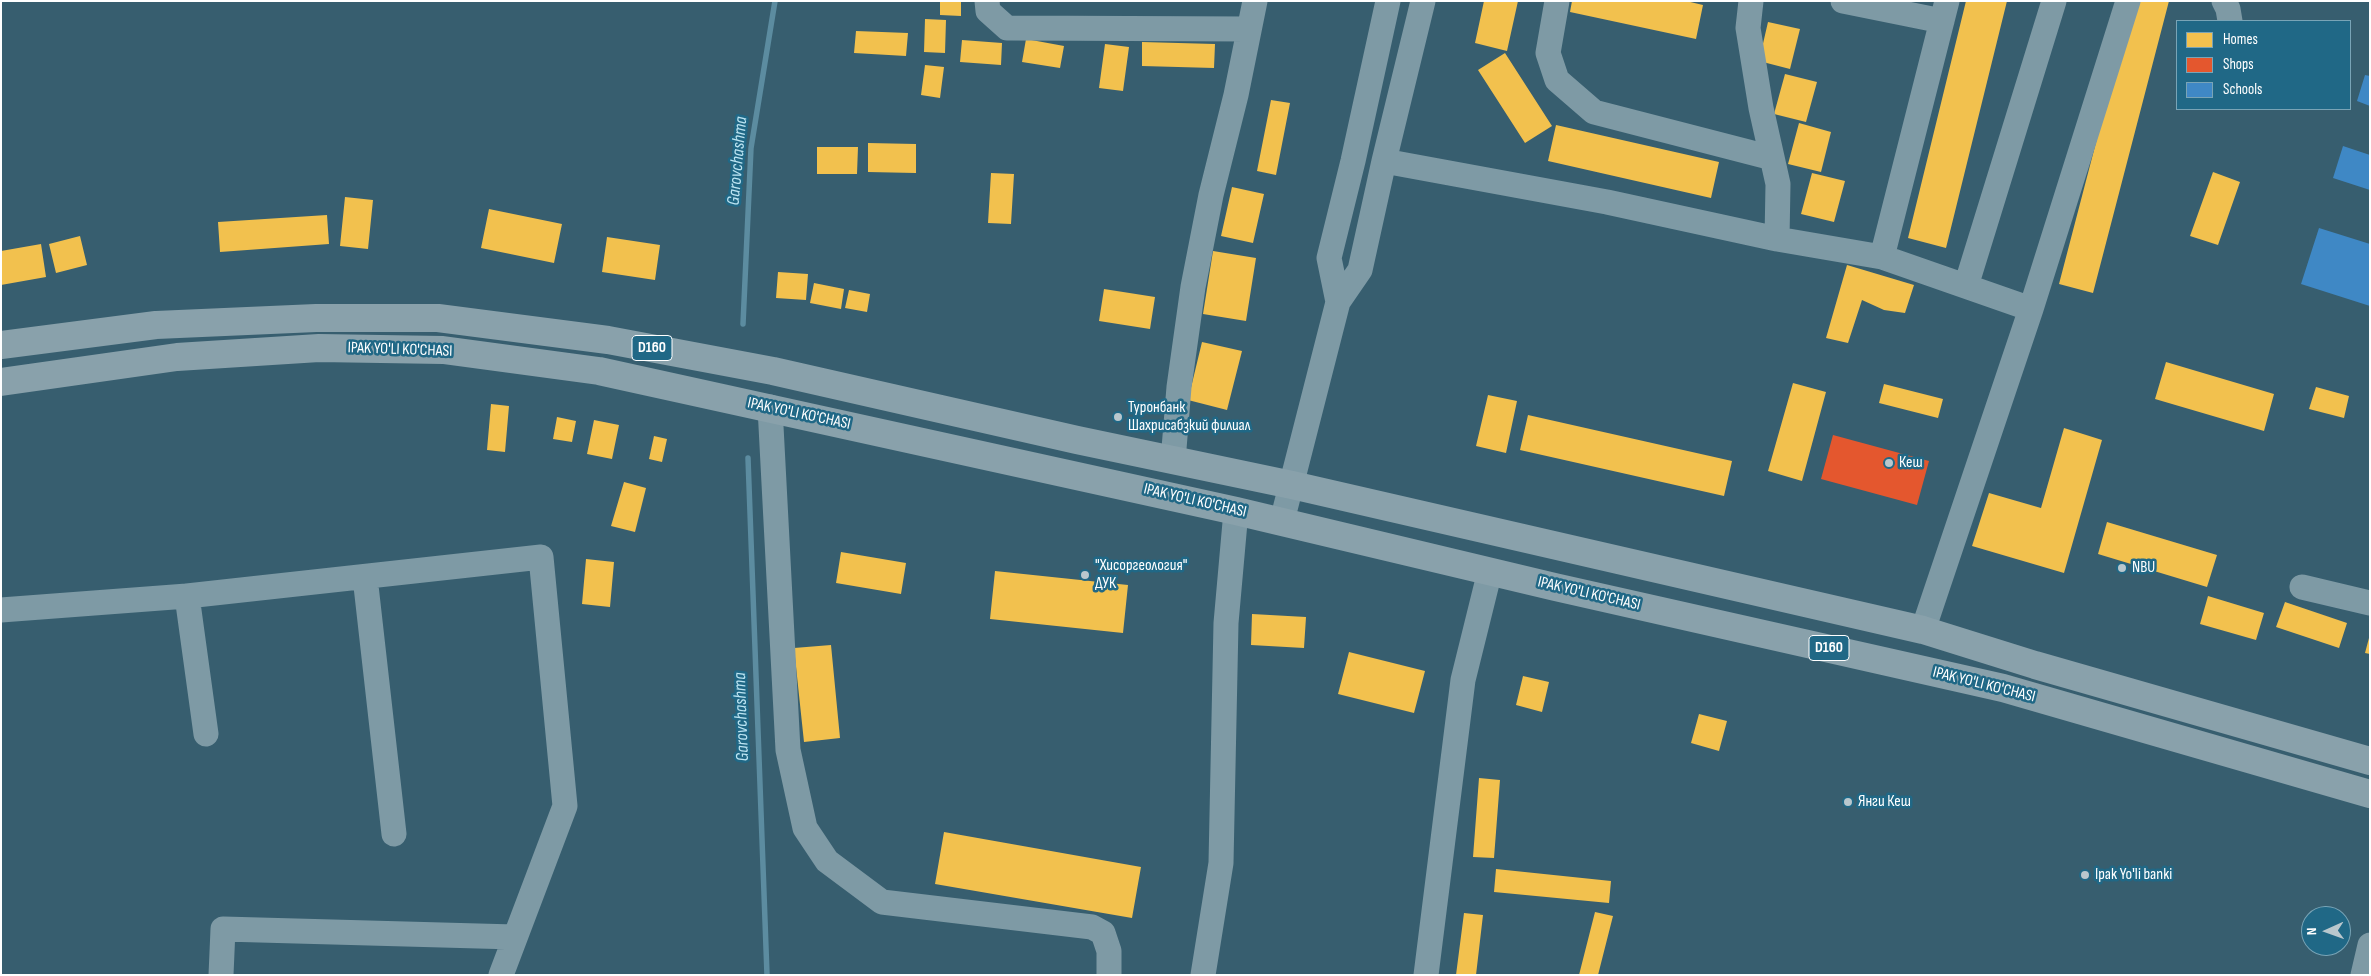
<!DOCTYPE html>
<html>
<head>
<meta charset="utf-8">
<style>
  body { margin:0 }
  #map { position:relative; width:2371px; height:976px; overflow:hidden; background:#375e6f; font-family:"Sofia Sans Condensed",sans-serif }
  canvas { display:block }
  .frame { position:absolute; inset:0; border:2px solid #fff; pointer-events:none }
  .legend { position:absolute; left:2176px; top:20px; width:175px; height:90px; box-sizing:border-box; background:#206886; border:1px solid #79a4b6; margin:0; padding:6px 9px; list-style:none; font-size:15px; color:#fff }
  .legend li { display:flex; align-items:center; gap:10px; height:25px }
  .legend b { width:25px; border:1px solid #79a4b6 }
  .north { position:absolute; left:2301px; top:906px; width:50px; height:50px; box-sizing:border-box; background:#206886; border:1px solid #79a4b6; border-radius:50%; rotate:268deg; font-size:14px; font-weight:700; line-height:20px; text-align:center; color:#fff }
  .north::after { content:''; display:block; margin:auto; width:18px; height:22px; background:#b9c7cd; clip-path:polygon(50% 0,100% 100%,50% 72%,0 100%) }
</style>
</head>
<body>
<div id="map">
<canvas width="2371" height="976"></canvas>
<div class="frame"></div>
<ul class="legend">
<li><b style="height:14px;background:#f2c14e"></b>Homes</li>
<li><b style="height:14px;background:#e4572e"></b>Shops</li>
<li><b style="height:14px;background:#3f88c5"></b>Schools</li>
</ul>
<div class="north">N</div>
</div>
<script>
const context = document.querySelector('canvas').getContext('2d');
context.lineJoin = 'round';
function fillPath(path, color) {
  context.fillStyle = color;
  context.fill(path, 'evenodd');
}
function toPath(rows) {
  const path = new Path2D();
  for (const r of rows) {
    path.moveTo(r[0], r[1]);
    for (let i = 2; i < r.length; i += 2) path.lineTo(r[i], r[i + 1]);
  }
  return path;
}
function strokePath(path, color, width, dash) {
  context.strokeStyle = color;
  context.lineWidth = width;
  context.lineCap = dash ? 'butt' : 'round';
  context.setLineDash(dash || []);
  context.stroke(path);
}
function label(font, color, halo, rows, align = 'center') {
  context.font = font + ' "Sofia Sans Condensed",sans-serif';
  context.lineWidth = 5;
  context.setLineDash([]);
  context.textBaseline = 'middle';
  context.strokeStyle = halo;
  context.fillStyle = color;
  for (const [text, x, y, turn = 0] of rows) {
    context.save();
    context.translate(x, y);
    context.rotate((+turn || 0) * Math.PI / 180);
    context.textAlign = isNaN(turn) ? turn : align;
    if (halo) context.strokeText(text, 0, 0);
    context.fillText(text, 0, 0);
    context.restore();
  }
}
const homes = toPath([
  [940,1,961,1,961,16,940,15],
  [1484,1,1518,1,1507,51,1475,43],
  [1572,1,1686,1,1703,5,1696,39,1570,12],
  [1966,1,2007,1,1946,248,1908,238],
  [2133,1,2169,1,2093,293,2059,284],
  [925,19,946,20,945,53,924,52],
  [1768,22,1800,29,1790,69,1759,61],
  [856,31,908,33,906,56,854,53],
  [1026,39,1064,46,1060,68,1022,62],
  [962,40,1002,43,1001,65,960,62],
  [1142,42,1215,44,1214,68,1142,66],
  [1105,44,1129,47,1123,91,1099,88],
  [1505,53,1552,126,1525,143,1478,70],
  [925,65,944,67,940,98,921,95],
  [1785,74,1817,82,1806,122,1774,114],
  [1271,100,1290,103,1276,175,1257,171],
  [1799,123,1831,132,1821,172,1788,164],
  [1556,125,1719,162,1711,198,1548,161],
  [868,143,916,144,916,173,868,172],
  [817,147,858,147,857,174,817,174],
  [2213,172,2240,182,2218,245,2190,236],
  [991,173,1014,174,1011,224,988,223],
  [1812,173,1845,181,1834,222,1801,214],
  [1232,187,1264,194,1253,243,1221,236],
  [345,197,373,200,368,249,340,246],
  [489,209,562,224,554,263,481,248],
  [327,215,329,244,220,252,218,222],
  [80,236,87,265,56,273,49,244],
  [607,237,660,245,655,280,602,272],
  [41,244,46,277,1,285,1,251],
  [1213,251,1256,258,1246,321,1203,314],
  [1847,265,1914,285,1905,313,1884,310,1862,300,1848,343,1826,338],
  [778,272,808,274,806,300,776,298],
  [814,283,844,289,841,309,810,303],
  [1104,289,1155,297,1150,329,1099,321],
  [849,290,870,294,867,312,845,308],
  [1202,342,1242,351,1227,410,1188,400],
  [2166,362,2274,394,2264,431,2155,399],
  [1793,383,1826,392,1802,481,1768,471],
  [1884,384,1943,399,1938,418,1879,403],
  [2316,387,2349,396,2344,418,2309,409],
  [1488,395,1517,401,1506,453,1476,446],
  [491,404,509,406,505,452,487,450],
  [1528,415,1732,461,1724,496,1520,450],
  [557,417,576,421,572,442,553,439],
  [594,420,619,425,612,459,587,454],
  [2064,428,2102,440,2064,573,1972,546,1989,493,2041,508],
  [654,436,667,439,662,462,649,459],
  [624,482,646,488,635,532,611,526],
  [2107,522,2217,555,2207,587,2098,554],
  [841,552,906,563,901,594,836,583],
  [586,559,614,562,610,607,582,604],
  [995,571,1128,585,1123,633,990,619],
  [2208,596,2264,613,2256,640,2200,624],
  [2285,602,2347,623,2339,648,2276,627],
  [1252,614,1306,617,1304,648,1251,645],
  [2369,638,2370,638,2370,654,2365,653],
  [831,645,840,738,804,742,794,648],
  [1349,652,1425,671,1414,713,1338,694],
  [1523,676,1549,682,1542,712,1516,705],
  [1699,714,1727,721,1719,751,1691,743],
  [1479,778,1500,780,1494,858,1473,857],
  [944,832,1141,867,1132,918,935,884],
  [1496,869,1611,881,1609,903,1494,892],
  [1595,912,1613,916,1598,975,1579,975],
  [1464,913,1483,915,1476,975,1456,975]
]);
const shops = toPath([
  [1833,435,1929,461,1917,505,1821,479]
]);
const schools = toPath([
  [2365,75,2370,76,2370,106,2357,101],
  [2343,146,2370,155,2370,190,2333,178],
  [2319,228,2370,244,2370,306,2301,284]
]);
const stream = toPath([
  [743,324,751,148,775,1],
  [748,458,767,975]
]);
const minor = toPath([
  [987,1,988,11,1007,28,1249,29],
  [1557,1,1548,53,1557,80,1594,112,1772,158],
  [1751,1,1748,28,1761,108,1778,184,1777,239],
  [1843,1,1942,21],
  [2224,1,2228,9,2230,21],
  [1384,161,1607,202,1777,239,1882,257],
  [1966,286,2054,1],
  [1338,302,1329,258,1353,161,1388,1],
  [2031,309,2128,1],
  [770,407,788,750,805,828,827,861,882,902,1092,927,1103,933,1109,951,1109,975],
  [1173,461,1179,387,1193,287,1211,195,1236,95,1255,1],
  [1282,521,1338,302,1360,270,1384,161,1423,1],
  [365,577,394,834],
  [2302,587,2370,603],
  [187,596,206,734],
  [1,610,187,596,541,557,565,806,501,975],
  [1923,630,2031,309,1882,257,1947,1],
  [221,975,223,929,515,937],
  [1203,975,1221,863,1226,623,1236,511],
  [1426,975,1463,680,1490,571],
  [2363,975,2370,945]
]);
const major = toPath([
  [1,345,156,325,316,318,438,318,608,340,773,371,1077,440,1292,485,1923,630,2035,665,2370,761],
  [1,382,177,357,319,348,443,350,599,371,1236,511,1555,587,2003,688,2370,794]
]);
const markers = [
  [1118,417,5,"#b9c7cd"],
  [1889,463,5,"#b9c7cd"],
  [2122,568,5,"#b9c7cd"],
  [1085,575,5,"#b9c7cd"],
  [1848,802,5,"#b9c7cd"],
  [2085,875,5,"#b9c7cd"]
];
const shields = [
  [652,348,40],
  [1829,648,40]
];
const shieldNames = [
  ["D160",652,348],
  ["D160",1829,648]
];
const streetNames = [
  ["IPAK YO'LI KO'CHASI",400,350,2],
  ["IPAK YO'LI KO'CHASI",799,414,12],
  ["IPAK YO'LI KO'CHASI",1195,501,13],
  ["IPAK YO'LI KO'CHASI",1589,594,13],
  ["IPAK YO'LI KO'CHASI",1984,685,14]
];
const poiNames = [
  ["Туронбанк",1128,408],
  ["Шахрисабзкий филиал",1128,426],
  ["Кеш",1899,463],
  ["\"Хисоргеология\"",1095,566],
  ["ДУК",1095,584],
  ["NBU",2132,568],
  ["Янги Кеш",1858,802],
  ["Ipak Yo'li banki",2095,875]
];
const waterNames = [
  ["Garovchashma",738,161,-85],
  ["Garovchashma",742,717,-92]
];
fillPath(homes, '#f2c14e');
fillPath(shops, '#e4572e');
fillPath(schools, '#3f88c5');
strokePath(stream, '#5c8ca0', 5.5);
strokePath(minor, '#7e9aa5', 25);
strokePath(major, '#89a1ab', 28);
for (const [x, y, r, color] of markers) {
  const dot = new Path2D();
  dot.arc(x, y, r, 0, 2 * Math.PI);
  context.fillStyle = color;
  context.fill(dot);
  strokePath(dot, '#206886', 2);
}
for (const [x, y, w] of shields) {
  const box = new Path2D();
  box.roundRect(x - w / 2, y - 12.5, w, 25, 4);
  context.fillStyle = '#206886';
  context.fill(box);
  strokePath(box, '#fff', 1);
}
label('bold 15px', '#fff', null, shieldNames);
label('16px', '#fff', '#206886', streetNames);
label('16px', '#fff', '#206886', poiNames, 'left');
label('italic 18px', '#bce4f2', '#206886', waterNames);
</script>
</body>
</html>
